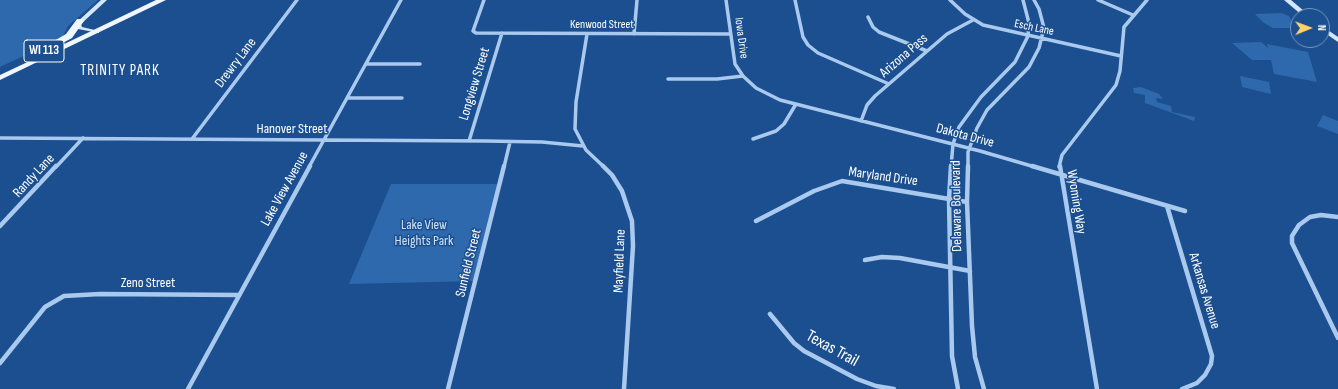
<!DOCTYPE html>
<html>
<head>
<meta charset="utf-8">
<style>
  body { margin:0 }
  #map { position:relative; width:1338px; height:389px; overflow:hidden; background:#1b4f8f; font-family:"Sofia Sans Condensed",sans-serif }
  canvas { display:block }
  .north { position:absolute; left:1290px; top:8px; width:40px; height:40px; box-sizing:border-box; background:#1b4f8f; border:1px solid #7695bc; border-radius:50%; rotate:89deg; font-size:11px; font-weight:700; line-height:16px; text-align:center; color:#fff }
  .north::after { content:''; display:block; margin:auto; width:14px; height:18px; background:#ffd166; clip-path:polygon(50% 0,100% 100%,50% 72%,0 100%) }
</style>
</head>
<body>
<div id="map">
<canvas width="1338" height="389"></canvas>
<div class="north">N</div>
</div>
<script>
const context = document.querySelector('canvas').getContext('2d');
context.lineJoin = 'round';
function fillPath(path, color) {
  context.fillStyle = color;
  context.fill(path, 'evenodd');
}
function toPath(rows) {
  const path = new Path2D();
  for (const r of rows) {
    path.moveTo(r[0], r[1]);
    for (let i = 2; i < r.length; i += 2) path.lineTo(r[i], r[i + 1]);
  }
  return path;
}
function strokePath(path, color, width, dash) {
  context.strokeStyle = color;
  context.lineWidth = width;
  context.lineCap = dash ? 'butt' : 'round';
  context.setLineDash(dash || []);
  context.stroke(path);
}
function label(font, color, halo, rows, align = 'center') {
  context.font = font + ' "Sofia Sans Condensed",sans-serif';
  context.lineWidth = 3;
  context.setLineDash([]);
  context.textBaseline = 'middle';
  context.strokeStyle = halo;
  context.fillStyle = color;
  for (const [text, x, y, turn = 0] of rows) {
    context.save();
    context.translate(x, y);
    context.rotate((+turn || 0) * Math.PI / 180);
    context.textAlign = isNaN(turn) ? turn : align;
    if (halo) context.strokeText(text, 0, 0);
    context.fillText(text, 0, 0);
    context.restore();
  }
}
const green = toPath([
  [0,0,98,0,68,26,62,38,0,67],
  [1282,13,1289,16,1295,28,1273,28,1264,23,1255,14],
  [1261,42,1268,48,1267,44,1308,52,1317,82,1274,74,1271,60,1252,60,1232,43],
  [1240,76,1269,82,1271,94,1242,87],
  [1141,87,1159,94,1163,99,1156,98,1157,102,1171,106,1172,112,1195,117,1194,121,1145,103,1145,95,1134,93,1133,88],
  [1323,115,1338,121,1338,134,1317,126],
  [391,184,499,184,475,281,349,284]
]);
const streetFar1 = toPath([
  [484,0,473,31,476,33,730,34],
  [726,0,735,64,743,76,756,88,780,100,980,151,1035,167],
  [795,0,803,37,808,45,818,53,889,84],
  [950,0,965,14,983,25,1121,56],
  [1098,0,1133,15],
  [868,17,873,27,879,32,927,51],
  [587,34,576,102,575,129,586,150,604,167],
  [634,34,637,0],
  [366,64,420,64],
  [668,79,717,79,743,76],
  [347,98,402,98],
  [861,121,867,105,875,96,947,34,973,20],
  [0,138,486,141,542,142,583,146],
  [192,139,297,0],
  [753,139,776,131,784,124,796,104],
  [469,141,502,33],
  [56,167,83,138],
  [309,167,401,0],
  [504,167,510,142],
  [951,167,953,144,959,127,981,97,1015,62,1028,36,1029,23,1023,0],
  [968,167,968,152,977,128,987,110,1029,67,1039,48,1044,28,1039,9,1034,0],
  [1059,167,1062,155,1116,85,1120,71,1124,27,1147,0]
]);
const street = toPath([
  [603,166,612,175,622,191,632,221,633,246,624,389],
  [951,166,949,199,952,356,958,389],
  [968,166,967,202,972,326,975,357,984,389],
  [1032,166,1185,211],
  [1060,166,1097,389],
  [1167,206,1212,356,1211,364,1205,375,1197,383,1182,389],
  [1338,217,1321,215,1310,217,1299,225,1292,236,1292,243,1338,338],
  [756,221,814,191,842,181,967,202],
  [0,226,56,166],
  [865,260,882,257,900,258,970,271],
  [770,314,794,343,804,351,857,379,876,386,894,389],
  [0,363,45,307,64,296,100,294,239,295],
  [188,389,310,166],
  [448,389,504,166]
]);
const secondary = toPath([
  [101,0,107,0,81,24,82,27,99,31,99,33,78,29,75,24,76,23,101,0],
  [1284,0,1291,0,1310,16,1303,16,1284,0],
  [1322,26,1338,37,1338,42,1322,31,1322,26]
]);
const primary = toPath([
  [156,0,166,0,0,80,0,75,34,59,28,59,27,57,66,34,77,19,83,19,84,21,72,38,35,58,156,0]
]);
const farStreetnames = [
  ["Kenwood Street",602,25],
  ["Esch Lane",1034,28,12],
  ["Iowa Drive",741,38,82]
];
const shields = [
  [44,51,40]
];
const shieldNames = [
  ["WI 113",44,51]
];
const streetNames = [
  ["Arizona Pass",904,56,-41],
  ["Drewry Lane",236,63,-53],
  ["Longview Street",475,84,-73],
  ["Hanover Street",292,129],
  ["Dakota Drive",965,136,15],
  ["Randy Lane",34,176,-47],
  ["Maryland Drive",883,177,8],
  ["Lake View Avenue",285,189,-61],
  ["Wyoming Way",1076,202,81],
  ["Delaware Boulevard",957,206,-91],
  ["Mayfield Lane",620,261,-88],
  ["Sunfield Street",469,263,-76],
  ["Zeno Street",148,283],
  ["Arkansas Avenue",1204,291,73]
];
const parkNames = [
  ["Lake View",424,225],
  ["Heights Park",424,241]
];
const neighbourhoodNames = [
  ["TRINITY PARK",120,71]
];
const nearStreetnames = [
  ["Texas Trail",832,349,29]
];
fillPath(green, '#2e69ad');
strokePath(streetFar1, '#a9c9ee', 3.5);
strokePath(street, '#a9c9ee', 4.5);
fillPath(secondary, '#d6e6fa');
fillPath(primary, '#f0f6ff');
label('12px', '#fff', '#1b4f8f', farStreetnames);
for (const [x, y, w] of shields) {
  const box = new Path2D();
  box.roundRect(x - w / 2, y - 11, w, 22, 3);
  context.fillStyle = '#1b4f8f';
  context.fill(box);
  strokePath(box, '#fff', 1);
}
label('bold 13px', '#fff', null, shieldNames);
label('14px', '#fff', '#1b4f8f', streetNames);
label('14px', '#cfe3fa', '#1b4f8f', parkNames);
context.letterSpacing = '1px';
label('15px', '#fff', '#1b4f8f', neighbourhoodNames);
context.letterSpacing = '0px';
label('17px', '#fff', '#1b4f8f', nearStreetnames);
</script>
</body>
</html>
